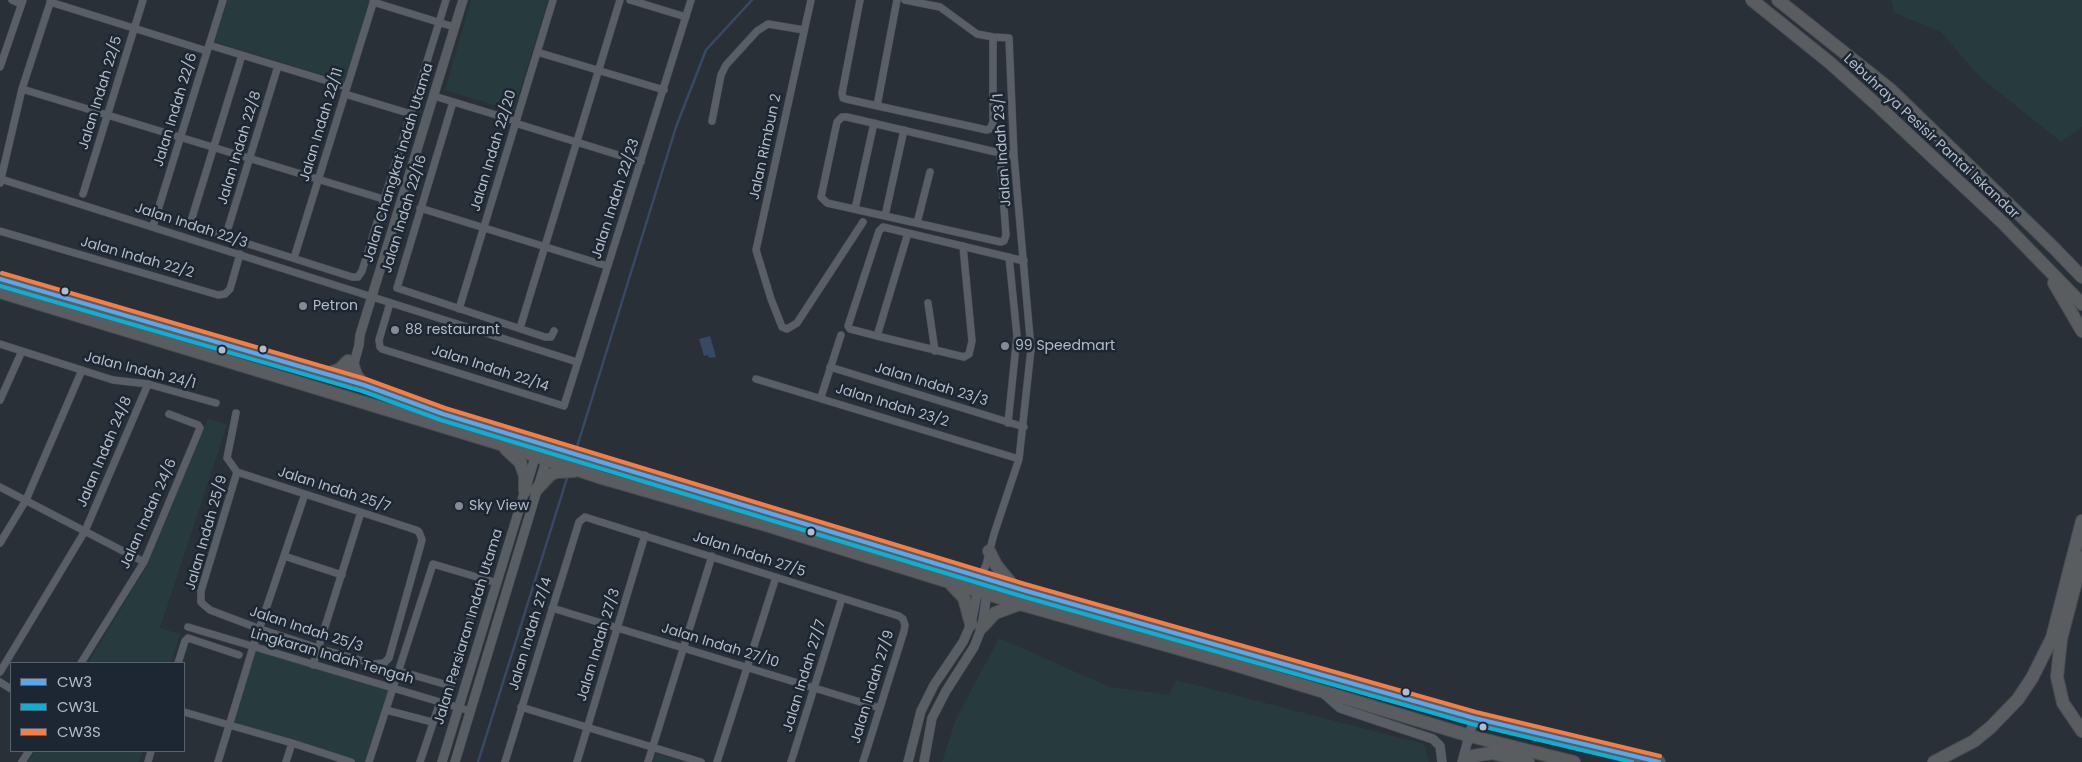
<!DOCTYPE html>
<html>
<head>
<meta charset="utf-8">
<style>
  body { margin:0 }
  #map { position:relative; width:2082px; height:762px; overflow:hidden; background:#2a3038; font-family:Poppins,sans-serif }
  canvas { display:block }
  .legend { position:absolute; left:10px; top:662px; width:175px; height:90px; box-sizing:border-box; background:#1d2633; border:1px solid #59626f; margin:0; padding:6px 9px; list-style:none; font-size:15px; color:#b4bcc9 }
  .legend li { display:flex; align-items:center; gap:10px; height:25px }
  .legend b { width:25px; border:1px solid #59626f }
</style>
</head>
<body>
<div id="map">
<canvas width="2082" height="762"></canvas>
<ul class="legend">
<li><b style="height:6px;background:#5aa8eb"></b>CW3</li>
<li><b style="height:6px;background:#0dafd3"></b>CW3L</li>
<li><b style="height:6px;background:#f77d43"></b>CW3S</li>
</ul>
</div>
<script>
const context = document.querySelector('canvas').getContext('2d');
context.lineJoin = 'round';
function fillPath(path, color) {
  context.fillStyle = color;
  context.fill(path, 'evenodd');
}
function toPath(rows) {
  const path = new Path2D();
  for (const r of rows) {
    path.moveTo(r[0], r[1]);
    for (let i = 2; i < r.length; i += 2) path.lineTo(r[i], r[i + 1]);
  }
  return path;
}
function strokePath(path, color, width, dash) {
  context.strokeStyle = color;
  context.lineWidth = width;
  context.lineCap = dash ? 'butt' : 'round';
  context.setLineDash(dash || []);
  context.stroke(path);
}
function label(font, color, halo, rows, align = 'center') {
  context.font = font + ' Poppins,sans-serif';
  context.lineWidth = 5;
  context.setLineDash([]);
  context.textBaseline = 'middle';
  context.strokeStyle = halo;
  context.fillStyle = color;
  for (const [text, x, y, turn = 0] of rows) {
    context.save();
    context.translate(x, y);
    context.rotate((+turn || 0) * Math.PI / 180);
    context.textAlign = isNaN(turn) ? turn : align;
    if (halo) context.strokeText(text, 0, 0);
    context.fillText(text, 0, 0);
    context.restore();
  }
}
const green = toPath([
  [227,0,370,0,345,82,215,42],
  [471,0,548,0,514,111,445,90],
  [1891,0,2082,0,2082,127,2061,142,1980,77,1941,32,1895,13],
  [208,418,227,425,160,628,180,634,171,663,88,663,148,564],
  [999,638,1110,687,1169,695,1176,680,1424,744,1429,762,942,762,956,719],
  [253,647,393,688,369,762,355,762,229,724],
  [35,751,143,751,139,762,28,762],
  [656,753,686,762,653,762]
]);
const water = toPath([
  [710,336,716,357,709,358,708,355,704,356,699,339]
]);
const stream = toPath([
  [576,450,676,127,706,50,752,0],
  [478,762,568,475]
]);
const street = toPath([
  [12,0,21,4],
  [630,0,686,17],
  [811,0,756,250,771,299,782,327,787,329,797,323,863,222],
  [860,0,842,93,843,98,846,99,987,130,990,129,993,122,993,37],
  [905,0,940,7,977,34,993,37,1009,38,1014,156,1031,349,1019,459,994,534,986,565,980,578],
  [50,2,207,51],
  [373,2,454,27],
  [209,45,347,87],
  [537,52,664,90],
  [242,55,191,221,192,226,352,277,358,277,362,271,446,0],
  [0,67,23,0],
  [22,89,383,199],
  [345,94,411,114],
  [434,96,516,121],
  [453,102,397,288,545,337,551,337,554,331],
  [877,106,897,0],
  [712,121,721,75,726,65,757,31,768,24,804,30],
  [515,123,641,162],
  [1000,153,1006,235,1004,241,1001,242,827,203,821,197,837,122,842,117,847,117,1000,153,1014,156],
  [1,179,577,362],
  [0,183,22,89,51,0],
  [83,194,143,0],
  [420,208,607,266],
  [855,209,874,123],
  [885,216,904,130],
  [917,223,930,172],
  [153,226,223,0],
  [0,231,218,295,225,294,230,289,240,254],
  [908,233,877,336,964,357,969,354,972,341,963,246],
  [225,238,278,66],
  [294,258,374,0],
  [390,303,379,340,380,347,382,349,564,406,691,0],
  [928,303,935,351],
  [459,309,553,0],
  [520,328,620,0],
  [877,336,850,329,848,326,879,231,883,227,1024,261],
  [0,344,113,380,148,384,216,403],
  [830,367,1024,427],
  [756,379,1019,459],
  [821,397,841,335],
  [0,400,22,351],
  [236,413,227,458,237,472],
  [1008,423,1017,336,1009,257],
  [237,472,416,530,419,532,422,540,389,658,384,663,374,664,318,648,260,629,210,610,204,605,201,602,201,591,237,472],
  [0,487,144,562],
  [0,543,26,500,82,370],
  [284,556,342,575],
  [552,608,880,708],
  [188,627,470,711],
  [81,663,144,562,200,428,198,425,169,414],
  [178,663,185,641,188,638,239,655],
  [313,665,361,512],
  [399,671,451,686],
  [0,672,85,531,148,384],
  [0,682,11,689],
  [445,704,482,579],
  [521,707,701,762],
  [386,710,432,722],
  [184,712,292,743,351,762],
  [22,762,29,751],
  [148,762,151,751],
  [218,762,253,647,305,494],
  [286,762,292,743],
  [369,762,433,564,497,583],
  [420,762,440,702],
  [505,762,579,522,585,517,899,616,903,619,905,625,904,631,863,762],
  [577,762,645,535],
  [648,762,712,556],
  [717,762,776,577],
  [791,762,842,598]
]);
const secondary = toPath([
  [352,371,359,345,360,335,463,0],
  [1323,693,1340,708,1433,739,1440,746,1442,762],
  [442,762,537,451],
  [455,762,548,454],
  [908,762,921,711,934,685,963,642,971,624,980,578],
  [924,762,932,718,946,691,974,647,982,627,989,580],
  [1462,762,1474,718]
]);
const highway = toPath([
  [1752,0,1829,62,1877,105,2004,224,2082,304],
  [1778,0,1891,90,2054,248,2082,277],
  [0,279,364,385,443,414,625,470,772,513,1023,590,1474,718,1659,762],
  [2054,283,2082,331],
  [0,292,497,443,602,478,769,526,1020,604,1222,661,1470,736,1574,762],
  [353,366,356,375,364,385],
  [327,374,340,369,348,361],
  [506,449,520,462,525,476,525,491],
  [536,490,550,475,556,472,574,471],
  [989,551,996,565,1014,587],
  [2082,558,2061,639,2057,677,2063,703,2082,731],
  [950,583,964,598,971,624],
  [982,627,995,613,1020,604],
  [1466,762,1473,756,1492,753,1528,762],
  [1934,762,1974,741,1991,727,2018,699,2032,678,2052,638,2082,521]
]);
const bus1 = toPath([
  [0,279,364,385,443,414,1023,590,1474,718,1659,762]
]);
const bus2 = toPath([
  [0,286,362,391,441,420,1021,596,1472,724,1632,762]
]);
const bus3 = toPath([
  [2,273,366,379,445,408,1025,584,1476,712,1660,756]
]);
const markers = [
  [65,291,4.5,"#b4bcc9"],
  [303,306,5,"#848b96"],
  [395,330,5,"#848b96"],
  [1005,346,5,"#848b96"],
  [263,349,4.5,"#b4bcc9"],
  [222,350,4.5,"#b4bcc9"],
  [459,506,5,"#848b96"],
  [811,532,4.5,"#b4bcc9"],
  [1406,692,4.5,"#b4bcc9"],
  [1483,727,4.5,"#b4bcc9"]
];
const streetNames = [
  ["Jalan Indah 22/5",101,93,-73],
  ["Jalan Indah 22/6",176,110,-73],
  ["Jalan Indah 22/11",322,125,-73],
  ["Lebuhraya Pesisir Pantai Iskandar",1931,137,43],
  ["Jalan Rimbun 2",766,147,-78],
  ["Jalan Indah 22/8",240,148,-73],
  ["Jalan Indah 23/1",1003,150,-94],
  ["Jalan Indah 22/20",494,151,-73],
  ["Jalan Changkat Indah Utama",399,163,-73],
  ["Jalan Indah 22/23",616,199,-72],
  ["Jalan Indah 22/16",405,214,-73],
  ["Jalan Indah 22/3",191,226,18],
  ["Jalan Indah 22/2",137,258,16],
  ["Jalan Indah 22/14",490,369,18],
  ["Jalan Indah 24/1",140,371,14],
  ["Jalan Indah 23/3",931,385,17],
  ["Jalan Indah 23/2",892,406,17],
  ["Jalan Indah 24/8",105,452,-67],
  ["Jalan Indah 25/7",334,490,18],
  ["Jalan Indah 24/6",149,514,-66],
  ["Jalan Indah 25/9",207,533,-74],
  ["Jalan Indah 27/5",749,555,18],
  ["Jalan Persiaran Indah Utama",469,627,-73],
  ["Jalan Indah 25/3",306,630,18],
  ["Jalan Indah 27/4",531,634,-73],
  ["Jalan Indah 27/3",599,645,-73],
  ["Jalan Indah 27/10",720,646,17],
  ["Lingkaran Indah Tengah",332,657,16],
  ["Jalan Indah 27/7",805,676,-73],
  ["Jalan Indah 27/9",873,687,-73]
];
const poiNames = [
  ["Petron",313,306],
  ["88 restaurant",405,330],
  ["99 Speedmart",1015,346],
  ["Sky View",469,506]
];
fillPath(green, '#273a3e');
fillPath(water, '#384963');
strokePath(stream, '#384963', 2.5);
strokePath(street, '#484c53', 8);
strokePath(secondary, '#484c53', 10);
strokePath(highway, '#474c53', 14);
strokePath(street, '#5a5e66', 7);
strokePath(secondary, '#595d64', 9);
strokePath(highway, '#5a5d60', 12);
strokePath(bus1, '#5aa8eb', 4);
strokePath(bus2, '#0dafd3', 4);
strokePath(bus3, '#f77d43', 4);
for (const [x, y, r, color] of markers) {
  const dot = new Path2D();
  dot.arc(x, y, r, 0, 2 * Math.PI);
  context.fillStyle = color;
  context.fill(dot);
  strokePath(dot, '#1d2633', 2);
}
label('14px', '#b4bcc9', '#1d2633', streetNames);
label('14px', '#b4bcc9', '#1d2633', poiNames, 'left');
</script>
</body>
</html>
